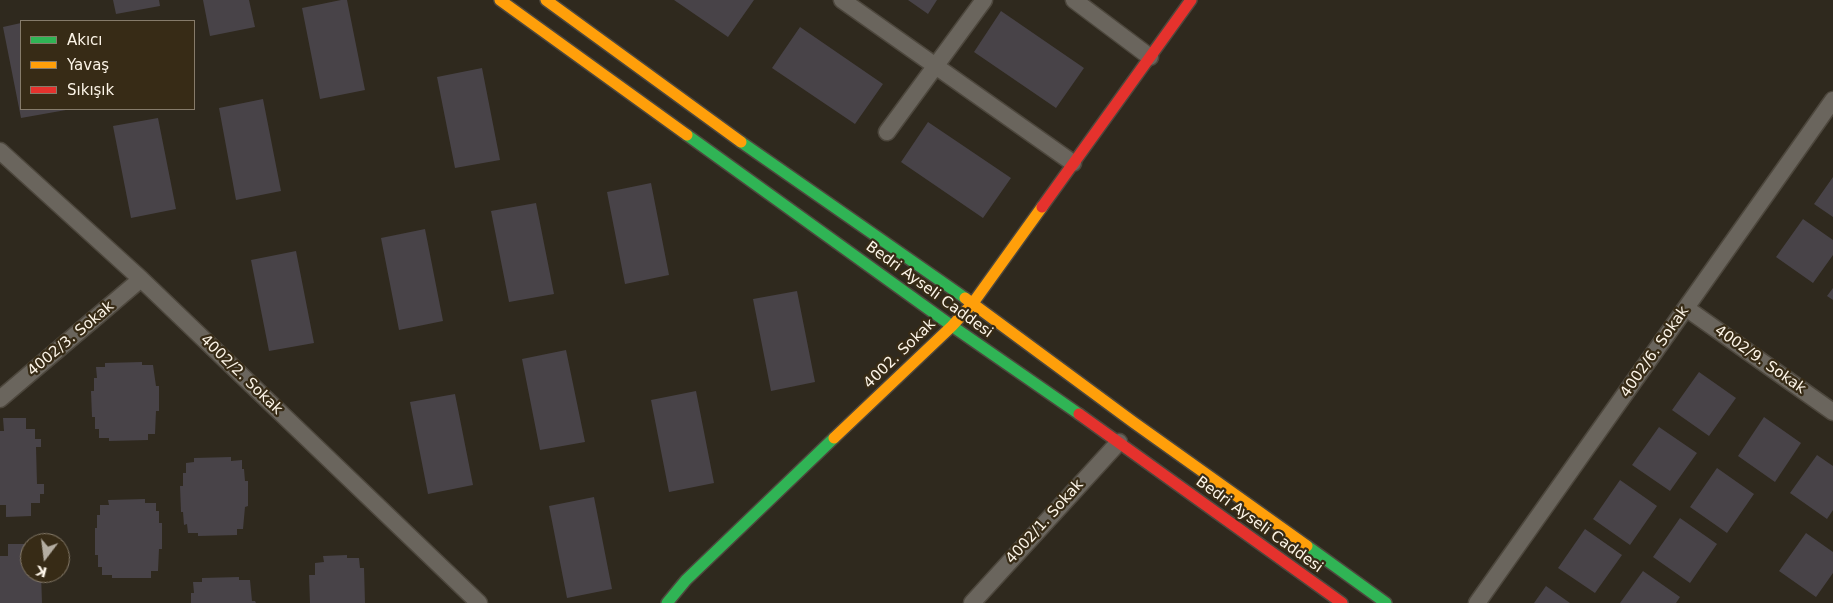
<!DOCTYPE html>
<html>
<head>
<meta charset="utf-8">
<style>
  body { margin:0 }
  #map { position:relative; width:1833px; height:603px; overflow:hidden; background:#2f291e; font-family:"DejaVu Sans",sans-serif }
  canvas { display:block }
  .legend { position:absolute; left:20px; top:20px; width:175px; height:90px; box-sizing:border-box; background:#372b16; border:1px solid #867b6a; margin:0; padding:6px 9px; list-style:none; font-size:15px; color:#fcf4e7 }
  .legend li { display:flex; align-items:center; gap:10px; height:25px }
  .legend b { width:25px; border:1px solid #867b6a }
  .north { position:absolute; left:20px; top:533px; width:50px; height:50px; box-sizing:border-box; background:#372b16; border:1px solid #867b6a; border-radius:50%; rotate:195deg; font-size:14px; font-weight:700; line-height:20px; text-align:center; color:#fcf4e7 }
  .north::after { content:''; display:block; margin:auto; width:18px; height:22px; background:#b4ada1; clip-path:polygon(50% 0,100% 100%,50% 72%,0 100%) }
</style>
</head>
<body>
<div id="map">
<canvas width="1833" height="603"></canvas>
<ul class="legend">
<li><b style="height:6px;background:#30b455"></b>Akıcı</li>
<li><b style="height:6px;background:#ff9f0a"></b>Yavaş</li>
<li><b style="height:6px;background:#e5322d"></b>Sıkışık</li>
</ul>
<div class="north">K</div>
</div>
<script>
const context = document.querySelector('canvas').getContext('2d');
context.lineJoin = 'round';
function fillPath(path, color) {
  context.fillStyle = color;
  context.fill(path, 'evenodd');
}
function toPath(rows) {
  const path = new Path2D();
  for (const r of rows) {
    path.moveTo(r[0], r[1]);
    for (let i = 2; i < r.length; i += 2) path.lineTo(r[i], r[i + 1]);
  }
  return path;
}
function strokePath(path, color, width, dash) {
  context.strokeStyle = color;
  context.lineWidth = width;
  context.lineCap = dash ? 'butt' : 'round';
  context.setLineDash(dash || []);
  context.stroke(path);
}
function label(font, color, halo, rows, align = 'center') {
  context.font = font + ' "DejaVu Sans",sans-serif';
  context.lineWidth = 4.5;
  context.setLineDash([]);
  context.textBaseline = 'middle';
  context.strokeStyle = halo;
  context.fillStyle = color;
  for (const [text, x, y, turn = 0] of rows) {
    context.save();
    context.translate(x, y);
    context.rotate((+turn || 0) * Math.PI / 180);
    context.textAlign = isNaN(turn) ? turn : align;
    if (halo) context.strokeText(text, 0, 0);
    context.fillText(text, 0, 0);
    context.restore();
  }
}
const building = toPath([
  [113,0,159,0,160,6,116,14],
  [203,0,249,0,255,27,210,36],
  [341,0,347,0,365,90,320,99,302,8],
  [674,0,754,0,728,37],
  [908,0,937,0,928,14],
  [1001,11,1084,68,1056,108,974,52],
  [21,23,21,109,66,110,21,118,3,27],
  [800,27,883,84,855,124,772,68],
  [482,68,500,160,455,168,437,77],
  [263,99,281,191,236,200,219,108],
  [158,118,176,209,131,218,113,126],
  [928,122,1011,178,983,218,901,162],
  [1833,177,1833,217,1814,204],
  [651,183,669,275,625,284,607,192],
  [536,203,554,294,509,302,491,211],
  [1803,219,1833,240,1833,255,1813,283,1776,257],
  [425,229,443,321,399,330,381,238],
  [296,251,314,343,269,351,251,260],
  [1833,288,1833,300,1827,296],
  [797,291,815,382,771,391,753,299],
  [566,350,585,442,540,450,522,359],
  [142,362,142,365,153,365,156,386,159,386,159,411,156,411,155,434,148,434,148,440,109,441,109,438,99,438,99,429,95,429,95,417,92,417,91,391,94,391,94,378,97,378,96,367,105,367,105,363],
  [1699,372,1736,398,1709,436,1672,410],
  [696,391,714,483,669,492,651,400],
  [455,394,473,485,428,494,410,402],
  [1764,417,1801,443,1775,482,1738,456],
  [3,418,26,418,26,429,35,429,35,439,41,439,41,447,36,447,37,484,44,484,44,494,40,494,40,503,31,503,31,516,6,517,6,505,0,505,0,431,4,431],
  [1659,427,1697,453,1670,491,1632,465],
  [1817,455,1833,466,1833,510,1827,519,1790,493],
  [231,457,231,461,242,460,242,469,244,469,245,481,248,481,248,506,245,507,243,529,237,529,237,535,198,536,198,533,188,533,187,524,184,525,183,512,181,512,180,486,183,486,183,473,186,473,186,463,194,462,194,458],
  [1717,468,1754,494,1727,533,1690,507],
  [1620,480,1657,506,1630,545,1593,519],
  [594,497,612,589,567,598,549,506],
  [145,499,145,503,156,503,156,511,159,511,159,523,162,523,162,549,159,549,158,571,151,571,151,578,112,578,112,575,102,575,102,567,98,567,98,555,95,555,95,528,97,528,97,515,100,515,100,505,109,505,108,500],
  [1680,518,1717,544,1690,583,1653,557],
  [1585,529,1622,555,1595,593,1558,568],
  [1806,533,1833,552,1833,573,1816,597,1779,571],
  [8,544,30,544,30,573,41,573,42,603,0,603,0,556,8,556],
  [347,555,347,558,359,558,360,568,364,568,365,603,310,603,309,575,315,575,315,563,324,562,323,556],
  [1643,571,1680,597,1676,603,1620,603],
  [239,577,239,580,250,580,252,601,255,601,256,603,191,603,191,593,194,593,193,582,202,582,202,578],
  [1546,586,1570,603,1534,603]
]);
const street = toPath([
  [842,0,1073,163],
  [1074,0,1150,57],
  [887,132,984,0],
  [0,151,141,279,479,603],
  [1686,308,1833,412],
  [0,399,141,279],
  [972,603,1119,442],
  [1477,603,1833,100]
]);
const fast = toPath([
  [687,135,952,326,1079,414],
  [741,142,965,298],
  [1307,546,1386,603],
  [667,603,686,580,834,438]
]);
const slow = toPath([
  [500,0,687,135],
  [546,0,741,142],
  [965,298,1133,422,1307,546],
  [834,438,952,326,973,303,1042,207]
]);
const jam = toPath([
  [1042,207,1191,0],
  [1079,414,1342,603]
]);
const streetNames = [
  ["Bedri Ayseli Caddesi",929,290,36],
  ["4002/3. Sokak",71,339,-40],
  ["4002/6. Sokak",1655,352,-55],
  ["4002. Sokak",900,354,-44],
  ["4002/9. Sokak",1760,360,35],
  ["4002/2. Sokak",241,375,44],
  ["4002/1. Sokak",1045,522,-48],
  ["Bedri Ayseli Caddesi",1259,525,36]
];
fillPath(building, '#484348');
strokePath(street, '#4d473d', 19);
strokePath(fast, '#4d473d', 14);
strokePath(slow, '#4d473d', 14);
strokePath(jam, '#4d473d', 14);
strokePath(street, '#6a655d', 16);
strokePath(fast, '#30b455', 11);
strokePath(slow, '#ff9f0a', 11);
strokePath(jam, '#e5322d', 11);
label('15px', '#fcf4e7', '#372b16', streetNames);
</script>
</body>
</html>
